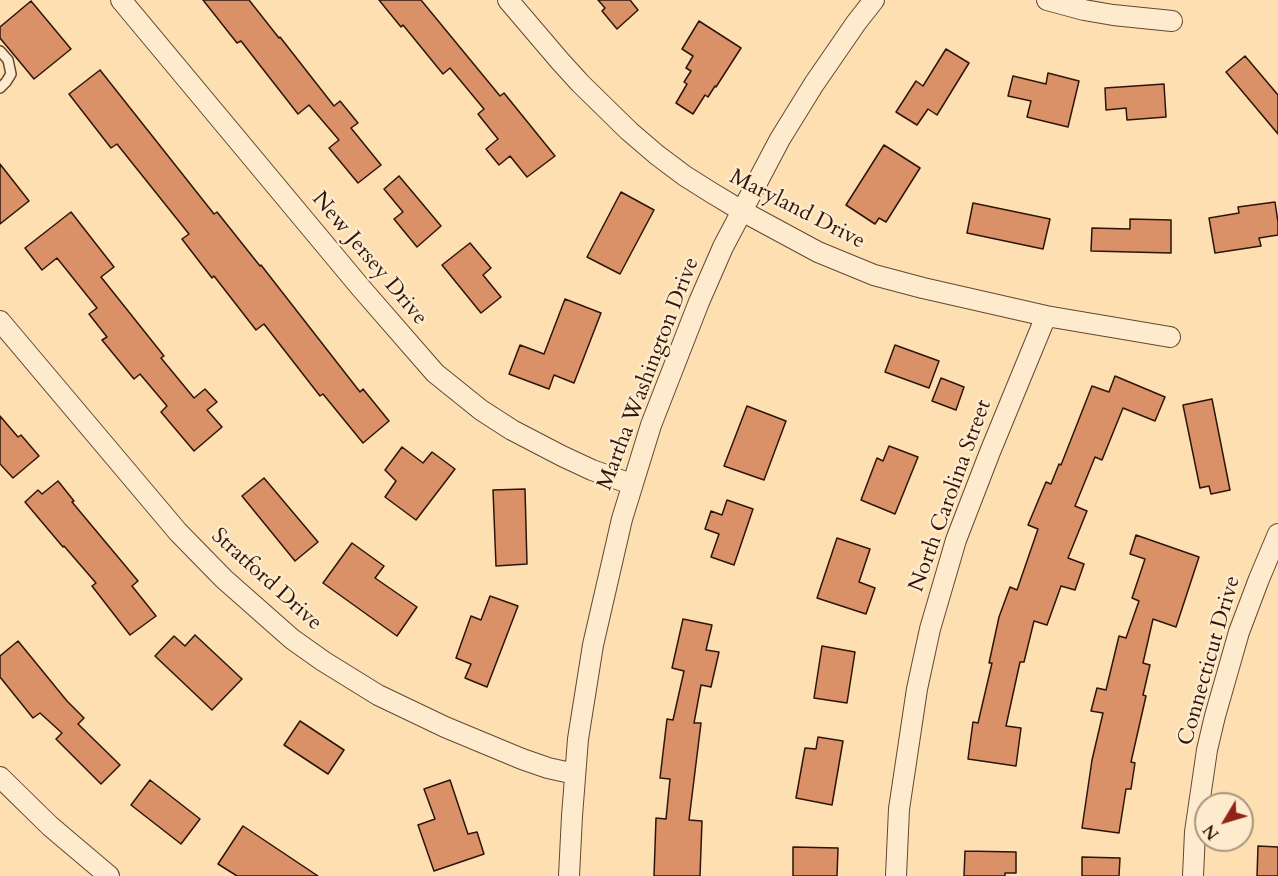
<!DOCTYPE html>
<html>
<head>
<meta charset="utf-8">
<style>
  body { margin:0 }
  #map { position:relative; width:1278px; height:876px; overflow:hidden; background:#fedfb1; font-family:Cardo,serif }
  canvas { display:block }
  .north { position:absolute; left:1194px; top:792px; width:60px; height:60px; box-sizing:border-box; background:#feeacc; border:2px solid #aa957f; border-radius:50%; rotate:232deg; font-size:16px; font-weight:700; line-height:24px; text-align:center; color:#2d150b }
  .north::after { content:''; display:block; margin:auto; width:21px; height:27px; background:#8f2418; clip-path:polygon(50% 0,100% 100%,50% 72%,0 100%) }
</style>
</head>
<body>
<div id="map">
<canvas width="1278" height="876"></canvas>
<div class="north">N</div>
</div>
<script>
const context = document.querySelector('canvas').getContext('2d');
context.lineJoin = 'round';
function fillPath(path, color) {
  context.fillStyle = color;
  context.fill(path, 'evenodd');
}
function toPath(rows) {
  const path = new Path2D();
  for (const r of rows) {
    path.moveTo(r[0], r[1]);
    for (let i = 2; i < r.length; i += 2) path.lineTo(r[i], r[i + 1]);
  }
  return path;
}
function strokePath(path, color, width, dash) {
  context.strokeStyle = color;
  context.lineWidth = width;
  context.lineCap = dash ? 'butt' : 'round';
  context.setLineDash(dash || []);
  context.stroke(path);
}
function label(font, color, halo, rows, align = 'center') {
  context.font = font + ' Cardo,serif';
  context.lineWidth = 5;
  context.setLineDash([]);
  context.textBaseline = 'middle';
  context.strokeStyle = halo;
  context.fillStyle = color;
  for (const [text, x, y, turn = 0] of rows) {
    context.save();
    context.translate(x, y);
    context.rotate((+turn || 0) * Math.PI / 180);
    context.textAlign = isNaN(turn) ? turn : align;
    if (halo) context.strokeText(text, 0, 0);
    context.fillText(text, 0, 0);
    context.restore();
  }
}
const building = toPath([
  [203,0,249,0,279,38,280,37,334,106,340,101,358,123,351,128,381,165,358,183,329,148,339,140,309,105,298,114,241,41,237,43,203,0],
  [379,0,421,0,500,96,504,93,555,156,527,177,510,156,499,165,486,149,498,139,478,114,484,109,450,68,443,74,403,25,401,27,379,0],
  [598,0,630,0,638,10,617,29,602,11,605,8,598,0],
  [31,1,71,49,34,79,0,38,0,27,31,1],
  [699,21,741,48,716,87,715,86,708,97,705,95,693,114,676,103,687,84,684,82,691,71,686,68,693,56,682,49,699,21],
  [946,49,969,63,937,115,928,109,917,125,896,112,916,81,923,86,946,49],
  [1245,56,1278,95,1278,134,1226,72,1245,56],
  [100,70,214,214,217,212,260,266,261,265,360,392,363,389,389,421,363,443,323,394,320,396,264,324,256,330,214,276,212,278,182,239,189,234,117,144,111,148,69,94,100,70],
  [1048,73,1079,81,1068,127,1027,117,1031,101,1008,96,1013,76,1046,84,1048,73],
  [1164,84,1166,117,1127,120,1126,108,1106,110,1105,88,1164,84],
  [884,145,920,168,886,222,879,218,875,224,846,205,884,145],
  [0,164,29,201,0,224,0,164],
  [399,176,441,226,417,247,394,219,403,212,384,189,399,176],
  [621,192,654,210,620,274,587,257,621,192],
  [1275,202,1278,222,1278,235,1259,238,1261,246,1215,253,1209,218,1239,213,1238,207,1275,202],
  [973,203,1050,219,1043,249,967,233,973,203],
  [71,212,114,267,101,277,164,356,161,358,194,398,205,389,217,402,207,410,222,427,194,451,161,412,167,406,140,374,134,379,102,340,107,337,89,314,97,308,57,258,42,270,25,248,71,212],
  [1130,219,1171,220,1171,253,1091,251,1092,228,1130,229,1130,219],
  [470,243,491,268,483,275,501,297,481,313,442,265,470,243],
  [565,299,601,313,574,383,554,375,549,389,509,374,520,345,544,354,565,299],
  [895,345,939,361,929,388,885,372,895,345],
  [1115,376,1165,397,1155,421,1123,408,1102,460,1095,457,1075,506,1087,511,1068,558,1084,564,1075,590,1061,586,1047,625,1034,621,1024,662,1020,662,1006,726,1021,728,1016,766,968,759,973,722,978,723,992,663,989,663,999,617,1010,587,1017,590,1038,529,1028,525,1046,482,1051,484,1059,464,1061,465,1092,386,1109,392,1115,376],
  [941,378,964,387,956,410,932,401,941,378],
  [1212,399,1230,490,1211,494,1209,486,1200,488,1183,405,1212,399],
  [747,406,786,421,764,480,724,466,747,406],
  [0,416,18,437,21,435,39,456,13,478,0,464,0,416],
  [889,446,918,457,895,514,861,500,877,458,883,461,889,446],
  [402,447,423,463,432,452,455,469,416,520,385,497,396,481,385,470,402,447],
  [264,478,318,542,295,561,242,496,264,478],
  [58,481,74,501,72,502,138,581,132,586,156,616,130,635,92,586,96,583,64,546,63,547,25,502,38,490,42,494,58,481],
  [525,489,527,564,496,566,493,490,525,489],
  [727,500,753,509,734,565,711,557,719,534,705,529,711,511,722,515,727,500],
  [1136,535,1199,557,1176,627,1153,619,1143,663,1150,665,1143,695,1146,696,1131,762,1135,763,1131,789,1126,789,1119,833,1082,828,1092,760,1103,713,1091,711,1097,688,1106,690,1119,636,1126,638,1139,601,1132,598,1145,559,1130,554,1136,535],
  [837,538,870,549,859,582,875,588,866,614,817,598,837,538],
  [352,543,384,566,375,578,417,607,397,636,323,583,352,543],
  [490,596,518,606,487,687,465,678,471,664,456,658,471,616,481,620,490,596],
  [683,619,712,625,706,650,719,652,711,687,701,685,694,723,701,723,689,820,702,821,700,876,654,876,656,818,666,819,670,779,660,778,667,719,673,720,684,671,672,668,683,619],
  [195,635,242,679,212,710,155,656,174,636,185,646,195,635],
  [18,641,67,701,84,718,78,724,120,765,101,784,56,739,62,733,40,713,33,718,0,677,0,656,18,641],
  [822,646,855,652,847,703,814,698,822,646],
  [300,721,344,750,328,774,284,745,300,721],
  [818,737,843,741,832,805,796,798,805,748,816,749,818,737],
  [150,780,200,819,181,844,131,805,150,780],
  [450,780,468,834,477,832,484,854,434,871,418,825,435,819,424,789,450,780],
  [243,826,318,876,237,876,218,864,243,826],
  [1258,846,1278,847,1278,876,1257,876,1258,846],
  [793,847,838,848,837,876,793,876,793,847],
  [965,851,1016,852,1016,873,1005,873,1005,876,964,876,965,851],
  [1082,857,1120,858,1119,876,1082,876,1082,857]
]);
const lane = toPath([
  [0,51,8,60,11,74,6,82,0,88]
]);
const street = toPath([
  [121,0,361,288,435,373,481,410,512,430,562,456,592,470,631,484],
  [508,0,560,61,580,83,629,131,657,155,685,176,712,193,742,211,818,252,874,275,923,288,1046,316,1170,337],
  [1047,0,1084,10,1113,15,1172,21],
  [0,321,178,532,224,579,292,639,323,661,378,695,445,727,522,759,548,768,575,774],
  [0,777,50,826,109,876],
  [569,876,572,816,578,739,593,645,622,519,651,425,699,302,723,247,780,139,814,84,856,23,874,0],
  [896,876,899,809,917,689,930,629,956,540,990,452,1046,316],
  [1193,876,1195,832,1207,750,1215,716,1239,632,1259,579,1278,534]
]);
const streetNames = [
  ["Maryland Drive",797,210,27],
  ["New Jersey Drive",369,259,50],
  ["Martha Washington Drive",649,374,-69],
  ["North Carolina Street",951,496,-70],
  ["Stratford Drive",266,580,42],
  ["Connecticut Drive",1210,661,-74]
];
fillPath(building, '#db9168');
strokePath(building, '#2d150b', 1.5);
strokePath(lane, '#614834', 12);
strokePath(street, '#614834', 22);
strokePath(lane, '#feeacc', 9);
strokePath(street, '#feeacc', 20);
label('22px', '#2d150b', '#feeacc', streetNames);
</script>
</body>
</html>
